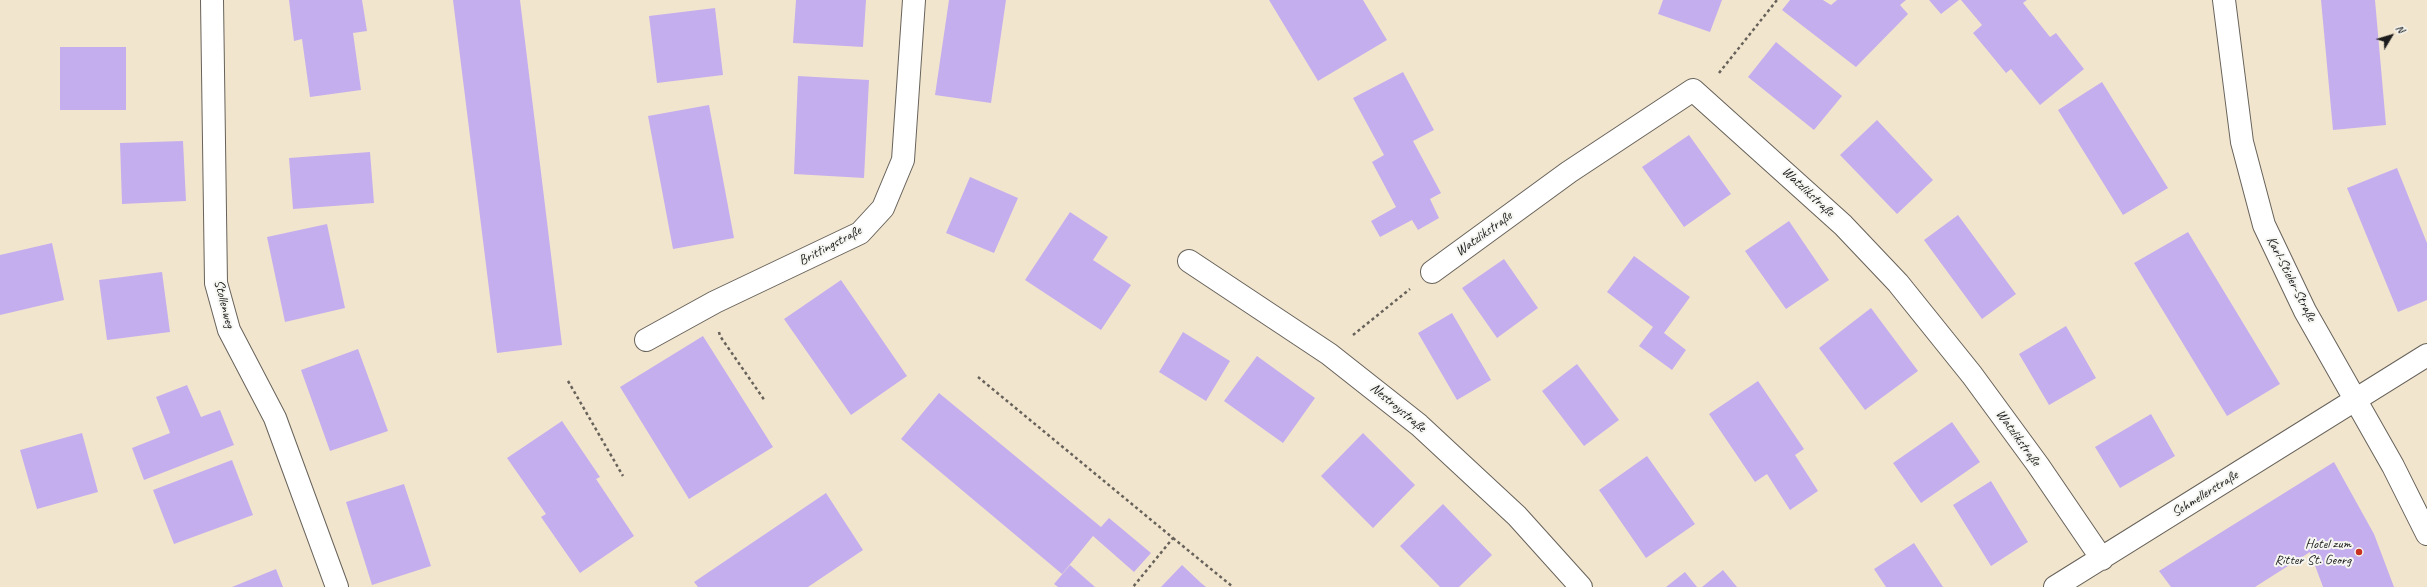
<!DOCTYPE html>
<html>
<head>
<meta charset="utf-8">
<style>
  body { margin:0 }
  #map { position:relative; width:2427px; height:587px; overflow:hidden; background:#f2e5ce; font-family:Caveat,sans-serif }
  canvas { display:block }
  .north { position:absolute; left:2371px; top:16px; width:40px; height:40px; -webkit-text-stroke:3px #f6f6f2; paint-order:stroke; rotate:52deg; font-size:11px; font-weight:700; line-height:16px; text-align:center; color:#1c1c1c }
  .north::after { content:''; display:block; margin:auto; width:14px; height:18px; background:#1c1c1c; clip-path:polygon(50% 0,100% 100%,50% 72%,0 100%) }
</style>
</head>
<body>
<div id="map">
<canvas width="2427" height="587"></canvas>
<div class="north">N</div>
</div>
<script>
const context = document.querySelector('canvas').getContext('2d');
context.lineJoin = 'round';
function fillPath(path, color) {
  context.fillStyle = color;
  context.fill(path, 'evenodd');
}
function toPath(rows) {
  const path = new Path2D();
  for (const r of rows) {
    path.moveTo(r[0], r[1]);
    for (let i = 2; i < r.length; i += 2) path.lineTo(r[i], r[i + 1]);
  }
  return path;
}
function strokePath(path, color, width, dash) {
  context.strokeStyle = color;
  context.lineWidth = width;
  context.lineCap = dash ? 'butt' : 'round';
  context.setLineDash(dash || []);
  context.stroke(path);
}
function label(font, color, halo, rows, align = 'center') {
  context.font = font + ' Caveat,sans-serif';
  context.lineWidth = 4;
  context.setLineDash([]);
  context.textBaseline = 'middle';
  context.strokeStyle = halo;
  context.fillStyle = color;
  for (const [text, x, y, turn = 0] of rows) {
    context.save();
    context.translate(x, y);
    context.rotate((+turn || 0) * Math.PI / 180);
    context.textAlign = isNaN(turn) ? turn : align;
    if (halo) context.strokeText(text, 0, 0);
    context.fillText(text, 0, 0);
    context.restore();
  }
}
const building = toPath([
  [289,0,362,0,367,31,353,33,361,90,310,97,302,39,294,41],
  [453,0,520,0,562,345,497,353],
  [796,0,866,0,863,47,793,43],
  [949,0,1006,0,991,103,935,95],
  [1269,0,1363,0,1387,40,1318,81],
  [1663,0,1722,0,1710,32,1658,14],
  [1790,0,1823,0,1831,5,1837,0,1906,0,1900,5,1908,14,1856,67,1782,10],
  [1929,0,1959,0,1941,14],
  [1961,0,2027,0,2023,3,2050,37,2056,33,2084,69,2040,105,2011,69,2006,73,1973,33,1982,25],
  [2321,0,2375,0,2386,125,2333,130],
  [715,8,723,75,657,83,649,16],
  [1776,42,1842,96,1814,130,1748,77],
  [60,47,126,47,126,110,60,110],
  [1403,72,1434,130,1413,141,1441,193,1430,199,1439,218,1418,230,1412,220,1380,237,1371,221,1396,207,1372,162,1384,155,1353,98],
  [798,76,869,80,864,178,794,174],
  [2102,82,2168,188,2123,215,2058,110],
  [709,105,734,238,673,249,648,116],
  [1877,120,1933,180,1897,214,1840,155],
  [1689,135,1731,194,1684,227,1642,167],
  [183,141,186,201,122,204,120,143],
  [370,152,374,203,293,209,289,158],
  [2397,168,2427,243,2427,300,2398,312,2347,188],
  [970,177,1018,198,994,253,946,233],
  [1070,212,1108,237,1093,260,1131,285,1101,330,1025,280],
  [1958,215,2016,294,1982,319,1924,240],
  [1789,221,1829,280,1786,309,1745,251],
  [327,224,345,308,285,322,267,237],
  [2188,232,2280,384,2227,416,2134,263],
  [52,243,64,300,0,315,0,255],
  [1634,256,1690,297,1664,333,1686,350,1672,370,1639,346,1653,327,1607,292],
  [1504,259,1538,308,1497,338,1462,288],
  [162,272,170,332,107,340,99,280],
  [841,280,907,376,851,415,784,319],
  [1871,308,1918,371,1865,410,1819,348],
  [1452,313,1491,380,1457,400,1418,333],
  [2066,326,2096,378,2049,405,2019,354],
  [1183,332,1230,361,1206,401,1159,372],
  [703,336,773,447,689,499,620,387],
  [358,349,388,431,330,451,301,370],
  [1257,356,1315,398,1283,443,1224,401],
  [1577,364,1619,420,1584,446,1542,391],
  [1758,381,1804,449,1795,455,1818,491,1790,510,1767,474,1755,482,1709,414],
  [187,385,201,417,220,410,234,445,144,480,132,448,170,433,156,397],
  [939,393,1101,527,1109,518,1151,553,1134,572,1093,536,1062,574,901,439],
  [2151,414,2175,456,2120,488,2095,447],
  [562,421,600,477,596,479,634,536,580,573,541,517,546,514,507,458],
  [1952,422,1980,462,1921,503,1893,463],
  [82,433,98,492,37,509,20,450],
  [1363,433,1415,485,1373,528,1321,476],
  [1647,456,1695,524,1646,558,1599,490],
  [232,460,253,515,174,544,153,490],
  [2334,462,2374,534,2394,587,2323,587,2310,552,2255,587,2171,587,2159,571],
  [1991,481,2028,542,1991,566,1953,505],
  [404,484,431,566,372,585,346,502],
  [826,493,863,550,808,587,698,587,694,582],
  [1443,504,1492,555,1459,587,1440,587,1400,546],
  [1914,543,1943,587,1886,587,1874,569],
  [1070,565,1095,587,1058,587,1054,584],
  [1182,565,1201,583,1206,587,1161,587],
  [276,569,283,587,232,587,237,585],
  [1723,570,1737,587,1702,587],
  [1685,572,1697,587,1666,587]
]);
const path = toPath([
  [1719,73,1777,0],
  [719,332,720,336,765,401],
  [1353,335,1410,289],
  [978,377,1173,538,1133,587],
  [568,381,623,476],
  [1173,538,1233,587]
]);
const minor = toPath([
  [212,0,216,283,229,330,275,418,337,587],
  [1189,261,1329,354,1419,425,1517,516,1581,587],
  [1432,272,1569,172,1693,90,1843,225,1898,283,1972,375,2038,465,2102,559],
  [646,340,715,302,860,233,883,208,903,160,914,0],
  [2055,587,2427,355]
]);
const tertiary = toPath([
  [2224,0,2242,142,2264,225,2305,311,2393,466,2427,534]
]);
const markers = [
  [2359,552,4,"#c8321e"]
];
const streetNames = [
  ["Watzlikstraße",1808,192,43],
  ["Watzlikstraße",1484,234,-36],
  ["Brittingstraße",830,246,-28],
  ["Karl-Stieler-Straße",2291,279,63],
  ["Stollenweg",224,304,76],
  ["Nestroystraße",1398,408,40],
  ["Watzlikstraße",2018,438,54],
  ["Schmellerstraße",2205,494,-32]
];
const poiNames = [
  ["Hotel zum",2351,544],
  ["Ritter St. Georg",2351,560]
];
fillPath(building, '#c5aeed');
strokePath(minor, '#67625a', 24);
strokePath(tertiary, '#67625a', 24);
strokePath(path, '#67625a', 2.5, [3, 3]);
strokePath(minor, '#fff', 22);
strokePath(tertiary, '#fff', 22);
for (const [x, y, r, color] of markers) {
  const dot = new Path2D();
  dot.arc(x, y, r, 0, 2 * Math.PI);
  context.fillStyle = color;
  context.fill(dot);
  strokePath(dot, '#f6f6f2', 1.5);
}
label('14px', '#1c1c1c', '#f6f6f2', streetNames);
label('14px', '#1c1c1c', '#f6f6f2', poiNames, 'right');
</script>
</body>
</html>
